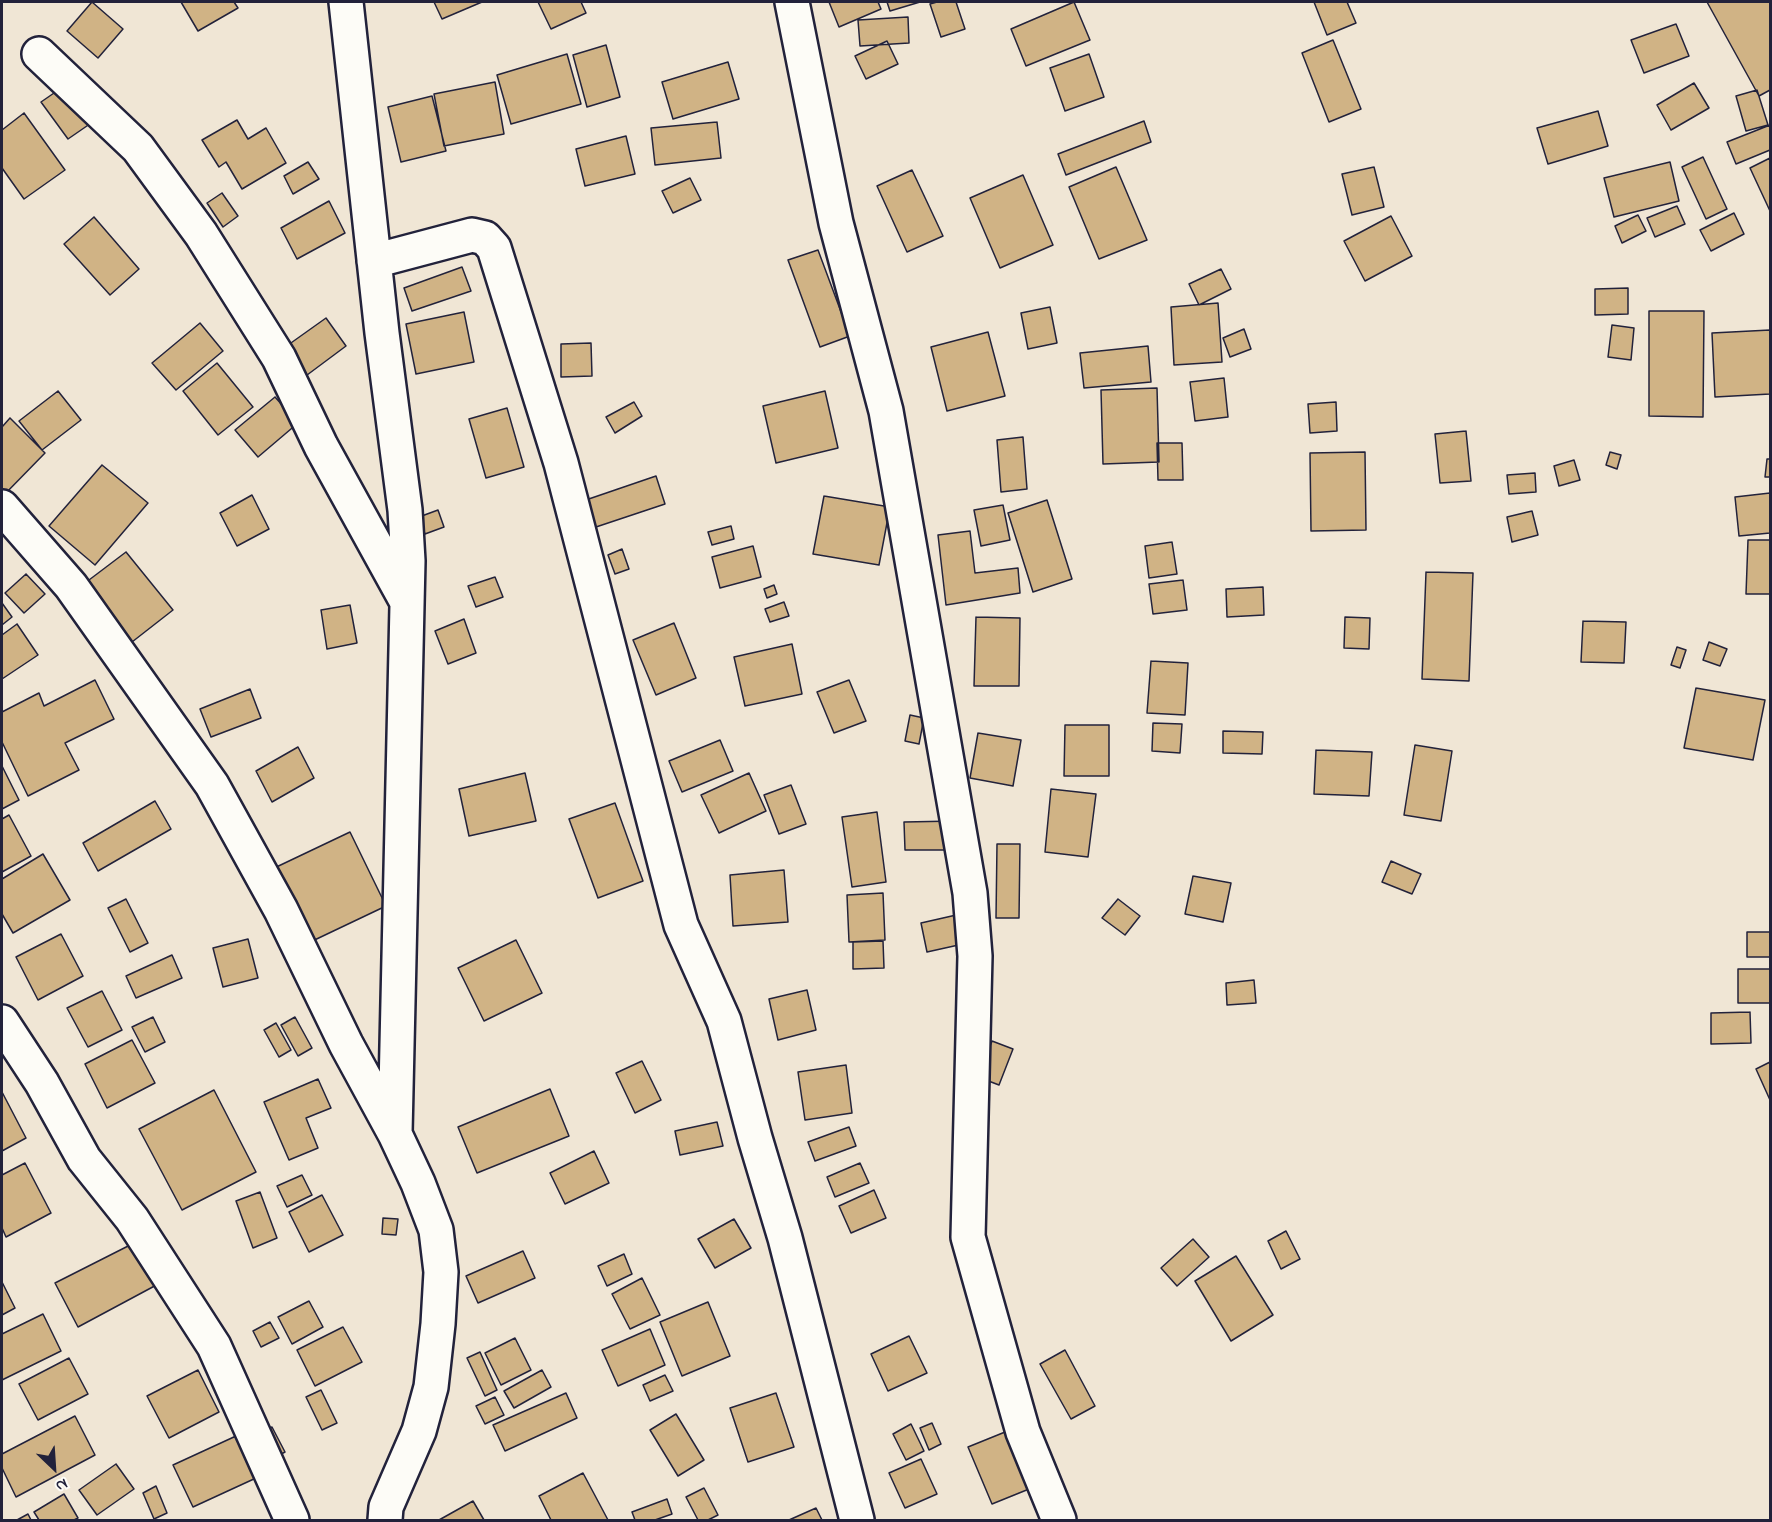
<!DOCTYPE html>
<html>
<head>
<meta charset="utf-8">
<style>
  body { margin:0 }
  #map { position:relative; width:1772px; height:1522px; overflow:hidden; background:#f0e6d5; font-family:"Indie Flower",sans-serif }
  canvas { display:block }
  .frame { position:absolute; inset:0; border:3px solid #22223b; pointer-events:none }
  .north { position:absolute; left:24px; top:1438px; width:60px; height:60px; -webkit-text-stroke:4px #fdfcf7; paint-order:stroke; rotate:155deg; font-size:16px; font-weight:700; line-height:24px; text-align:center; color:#22223b }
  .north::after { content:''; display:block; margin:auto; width:21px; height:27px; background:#22223b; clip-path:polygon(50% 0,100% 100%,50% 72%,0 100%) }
</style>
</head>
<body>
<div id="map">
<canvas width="1772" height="1522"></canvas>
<div class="frame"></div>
<div class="north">N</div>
</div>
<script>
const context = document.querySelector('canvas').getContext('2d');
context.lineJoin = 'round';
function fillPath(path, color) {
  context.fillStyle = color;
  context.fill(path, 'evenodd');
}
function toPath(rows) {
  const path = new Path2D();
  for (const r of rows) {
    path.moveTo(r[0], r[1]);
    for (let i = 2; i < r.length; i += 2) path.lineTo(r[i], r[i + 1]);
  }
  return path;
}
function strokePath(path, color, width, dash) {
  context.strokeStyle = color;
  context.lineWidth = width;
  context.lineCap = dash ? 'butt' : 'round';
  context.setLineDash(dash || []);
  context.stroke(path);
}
const building = toPath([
  [92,2,123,29,98,58,67,31,92,2],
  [181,2,234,2,238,8,198,31,181,2],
  [434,2,482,2,442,19,434,2],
  [538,2,581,2,586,13,551,29,538,2],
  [829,2,878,2,881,9,839,27,829,2],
  [887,2,920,2,890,11,887,2],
  [937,2,956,2,965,29,941,37,930,4,937,2],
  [1074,2,1090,40,1026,66,1011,29,1074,2],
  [1314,2,1347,2,1356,23,1327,35,1314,2],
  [1707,2,1770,2,1770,90,1759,96,1707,2],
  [908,17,909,43,860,46,858,20,908,17],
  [1676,24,1689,56,1644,73,1631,40,1676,24],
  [1333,40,1361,109,1329,122,1302,53,1333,40],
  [887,41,898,64,866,79,855,56,887,41],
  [606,45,620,97,587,107,573,55,606,45],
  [567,54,581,104,511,124,497,75,567,54],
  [1089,54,1104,97,1065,111,1050,68,1089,54],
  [728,62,739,99,673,119,662,82,728,62],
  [70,82,97,119,68,139,41,102,70,82],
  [495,82,504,134,444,146,434,94,495,82],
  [1694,83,1709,108,1671,130,1657,105,1694,83],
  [1757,90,1768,125,1746,131,1736,96,1757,90],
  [432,96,446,151,401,162,388,107,432,96],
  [1598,111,1608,146,1548,164,1537,128,1598,111],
  [24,113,65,170,24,199,2,168,2,130,24,113],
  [237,120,248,139,266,128,286,163,242,189,226,162,219,167,202,140,237,120],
  [1144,121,1151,142,1066,175,1058,154,1144,121],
  [717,122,721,158,655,165,651,128,717,122],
  [1770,125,1770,150,1736,164,1727,142,1770,125],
  [626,136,635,174,585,186,576,149,626,136],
  [1703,157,1727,209,1706,219,1682,167,1703,157],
  [1770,158,1770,211,1750,168,1770,158],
  [308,162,319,179,293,194,284,176,308,162],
  [1670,162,1679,201,1614,217,1604,178,1670,162],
  [1116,167,1147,240,1099,259,1069,187,1116,167],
  [1374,167,1384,207,1352,215,1342,174,1374,167],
  [912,170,943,236,907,252,877,186,912,170],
  [1023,175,1053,245,1000,268,970,198,1023,175],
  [690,178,701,200,673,213,662,191,690,178],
  [222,193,238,216,223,227,207,203,222,193],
  [329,201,345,233,297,259,281,228,329,201],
  [1677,206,1685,224,1655,237,1647,218,1677,206],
  [1734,213,1744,234,1711,251,1700,230,1734,213],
  [1638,215,1646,231,1622,243,1615,226,1638,215],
  [1391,216,1412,256,1365,281,1344,241,1391,216],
  [94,217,139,269,110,295,64,244,94,217],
  [818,250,850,336,820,347,788,260,818,250],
  [462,267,471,291,412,311,404,288,462,267],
  [1221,269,1231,289,1199,305,1189,284,1221,269],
  [1628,288,1628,314,1595,315,1595,289,1628,288],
  [1218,303,1222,362,1174,365,1171,307,1218,303],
  [1050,307,1057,343,1028,349,1021,313,1050,307],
  [1649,311,1704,311,1703,417,1649,416,1649,311],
  [464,312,474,362,416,374,406,324,464,312],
  [326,318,346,346,295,384,274,355,326,318],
  [200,323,223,351,176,390,152,363,200,323],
  [1612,325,1634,328,1631,360,1608,357,1612,325],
  [1244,329,1251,349,1230,357,1223,338,1244,329],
  [1770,330,1770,394,1715,397,1712,333,1770,330],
  [988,332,1005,396,947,411,931,347,988,332],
  [591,343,592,376,561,377,561,344,591,343],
  [1148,346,1151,382,1084,388,1080,353,1148,346],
  [217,363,253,407,218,435,183,391,217,363],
  [1224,378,1228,417,1195,421,1190,382,1224,378],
  [1157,388,1159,462,1103,464,1101,390,1157,388],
  [58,391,81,420,42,450,19,421,58,391],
  [825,391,838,448,776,463,763,406,825,391],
  [275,397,298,423,258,457,235,430,275,397],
  [634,402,642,416,615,433,606,417,634,402],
  [1336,402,1337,431,1310,433,1308,404,1336,402],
  [507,408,524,467,486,478,469,419,507,408],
  [10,418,45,453,2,497,2,427,10,418],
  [1466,431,1471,481,1440,483,1435,434,1466,431],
  [1023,437,1027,489,1001,492,997,440,1023,437],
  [1157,443,1182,443,1183,480,1158,480,1157,443],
  [1365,452,1366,530,1311,531,1310,453,1365,452],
  [1610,452,1621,455,1617,469,1606,465,1610,452],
  [1767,459,1770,459,1770,477,1765,477,1767,459],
  [1574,460,1580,480,1559,486,1554,466,1574,460],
  [102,465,148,503,95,565,49,526,102,465],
  [1535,473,1536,492,1509,494,1507,475,1535,473],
  [656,476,665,504,587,530,577,503,656,476],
  [1770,493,1770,533,1739,536,1735,497,1770,493],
  [252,495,269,529,237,546,220,513,252,495],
  [824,496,890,507,879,565,813,554,824,496],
  [1047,500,1072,579,1033,592,1008,513,1047,500],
  [1003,505,1010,540,981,546,974,510,1003,505],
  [438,510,444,527,425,534,419,517,438,510],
  [1532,511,1538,535,1512,542,1507,517,1532,511],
  [731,526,734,539,712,545,708,532,731,526],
  [970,531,975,573,1018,568,1020,593,946,605,938,535,970,531],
  [1748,540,1770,540,1770,594,1746,594,1748,540],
  [1172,542,1177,574,1149,578,1145,546,1172,542],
  [753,546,761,577,720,588,712,557,753,546],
  [622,549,629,569,615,574,608,555,622,549],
  [126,552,173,610,132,642,85,583,126,552],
  [1426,572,1473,573,1469,681,1422,679,1426,572],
  [26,574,45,594,24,613,5,593,26,574],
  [495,577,503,597,476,607,468,586,495,577],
  [1183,580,1187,610,1153,614,1149,584,1183,580],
  [774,585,777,594,767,598,764,589,774,585],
  [1263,587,1264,615,1227,617,1226,589,1263,587],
  [784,602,789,616,770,622,765,609,784,602],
  [2,603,12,617,2,625,2,603],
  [350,605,357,643,327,649,321,610,350,605],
  [976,617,1020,618,1019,686,974,686,976,617],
  [1345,617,1370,618,1369,649,1344,648,1345,617],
  [464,619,476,653,448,664,435,631,464,619],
  [1583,621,1626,622,1624,663,1581,662,1583,621],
  [674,623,696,678,656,695,633,640,674,623],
  [17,624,38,655,2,679,2,635,17,624],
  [1709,642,1727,649,1720,666,1703,660,1709,642],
  [792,644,802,694,745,706,734,657,792,644],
  [1677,647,1686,650,1680,668,1671,665,1677,647],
  [1151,661,1188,663,1185,715,1147,713,1151,661],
  [95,680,114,719,65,743,79,770,28,796,2,742,2,712,39,693,44,706,95,680],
  [849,680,866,721,834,733,817,692,849,680],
  [1696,688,1765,700,1753,760,1684,748,1696,688],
  [250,689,261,718,211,737,200,709,250,689],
  [910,715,924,718,919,744,905,741,910,715],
  [1153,723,1182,724,1180,753,1152,751,1153,723],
  [1065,725,1109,725,1109,776,1064,776,1065,725],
  [1223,731,1263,732,1262,754,1223,753,1223,731],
  [978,733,1021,740,1013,786,970,778,978,733],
  [720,740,733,771,682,792,669,761,720,740],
  [1415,745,1452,751,1441,821,1404,815,1415,745],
  [298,747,314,778,272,802,256,771,298,747],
  [1316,750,1372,752,1369,796,1314,794,1316,750],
  [2,766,19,800,2,809,2,766],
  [525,773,536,821,469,836,459,789,525,773],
  [749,773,766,811,719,833,701,795,749,773],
  [791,785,806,824,779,834,764,795,791,785],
  [1051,789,1096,794,1088,857,1045,852,1051,789],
  [155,801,171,829,98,871,83,843,155,801],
  [615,803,643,881,598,898,569,819,615,803],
  [877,812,886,882,852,887,842,817,877,812],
  [9,815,31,856,2,872,2,819,9,815],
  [955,821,955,850,905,850,904,822,955,821],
  [350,832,386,906,304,945,268,871,350,832],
  [997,844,1020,844,1019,918,996,918,997,844],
  [43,854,70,900,13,933,2,914,2,879,43,854],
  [1391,861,1421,874,1412,894,1382,882,1391,861],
  [784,870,788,922,733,926,730,875,784,870],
  [1193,876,1231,883,1223,922,1185,914,1193,876],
  [883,893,885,940,849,942,847,895,883,893],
  [126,899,148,943,130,952,108,908,126,899],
  [1118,899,1140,916,1125,935,1102,918,1118,899],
  [965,913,972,942,927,952,921,923,965,913],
  [1747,932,1770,932,1770,957,1747,957,1747,932],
  [61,934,83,976,38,1000,16,957,61,934],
  [248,939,258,978,223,987,213,948,248,939],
  [516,940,542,993,484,1021,458,968,516,940],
  [883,941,884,968,853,969,853,942,883,941],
  [172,955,182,978,136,998,126,976,172,955],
  [1738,969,1770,969,1770,1003,1738,1003,1738,969],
  [1254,980,1256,1003,1227,1005,1226,983,1254,980],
  [807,990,816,1030,778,1040,769,999,807,990],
  [102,991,122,1030,88,1047,67,1008,102,991],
  [1750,1012,1751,1043,1711,1044,1711,1013,1750,1012],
  [153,1017,165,1042,145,1052,132,1027,153,1017],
  [295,1017,312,1048,298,1056,281,1025,295,1017],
  [276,1023,291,1050,279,1057,264,1030,276,1023],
  [132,1040,155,1083,107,1108,85,1064,132,1040],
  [992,1041,1013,1049,999,1085,978,1077,992,1041],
  [642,1061,661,1100,635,1113,616,1073,642,1061],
  [1770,1062,1770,1100,1756,1069,1770,1062],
  [846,1065,852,1113,805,1120,798,1072,846,1065],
  [318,1079,331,1108,306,1118,318,1148,289,1160,264,1102,318,1079],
  [550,1089,569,1136,477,1173,458,1127,550,1089],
  [214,1090,256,1172,182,1210,139,1129,214,1090],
  [2,1092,26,1138,2,1151,2,1092],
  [717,1122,723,1146,680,1155,675,1131,717,1122],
  [849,1127,856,1146,815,1161,808,1142,849,1127],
  [594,1151,609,1183,565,1204,550,1173,594,1151],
  [25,1163,51,1213,6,1237,2,1228,2,1175,25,1163],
  [860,1163,869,1183,835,1197,827,1177,860,1163],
  [302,1175,312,1195,287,1207,277,1186,302,1175],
  [874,1190,886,1218,851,1233,839,1206,874,1190],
  [260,1192,277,1238,253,1248,236,1201,260,1192],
  [322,1195,343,1235,309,1252,289,1212,322,1195],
  [383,1218,398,1219,396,1235,382,1234,383,1218],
  [734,1219,751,1248,715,1268,698,1239,734,1219],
  [1286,1231,1300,1259,1281,1269,1268,1241,1286,1231],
  [1193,1239,1209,1257,1177,1286,1161,1268,1193,1239],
  [140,1240,162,1282,78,1327,55,1283,140,1240],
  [523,1251,535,1278,478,1303,466,1276,523,1251],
  [624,1254,632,1274,607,1286,598,1266,624,1254],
  [1236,1256,1273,1315,1231,1341,1195,1281,1236,1256],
  [642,1278,660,1315,630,1329,612,1294,642,1278],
  [2,1282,15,1308,2,1315,2,1282],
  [309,1301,323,1327,292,1344,278,1317,309,1301],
  [708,1302,730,1356,682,1376,660,1322,708,1302],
  [43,1314,61,1351,2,1380,2,1334,43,1314],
  [270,1322,279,1338,261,1347,253,1331,270,1322],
  [343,1327,362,1362,315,1386,297,1350,343,1327],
  [650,1329,665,1365,618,1386,602,1350,650,1329],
  [909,1336,927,1373,888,1391,871,1354,909,1336],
  [515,1338,531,1370,501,1385,485,1353,515,1338],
  [1065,1350,1095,1406,1071,1419,1040,1364,1065,1350],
  [480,1352,497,1390,485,1396,467,1358,480,1352],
  [69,1358,88,1394,38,1420,19,1384,69,1358],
  [198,1370,219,1412,169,1438,147,1396,198,1370],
  [542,1370,551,1387,514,1408,504,1391,542,1370],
  [665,1375,673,1391,650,1401,643,1385,665,1375],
  [321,1390,337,1423,322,1430,306,1397,321,1390],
  [566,1393,577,1418,505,1451,493,1425,566,1393],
  [776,1393,794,1447,748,1462,730,1408,776,1393],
  [495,1397,504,1415,485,1424,476,1406,495,1397],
  [676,1414,704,1460,678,1476,650,1430,676,1414],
  [75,1416,95,1455,16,1497,2,1468,2,1454,75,1416],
  [932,1423,941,1444,929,1450,920,1428,932,1423],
  [911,1424,924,1451,906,1460,893,1434,911,1424],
  [272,1427,285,1452,270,1460,257,1435,272,1427],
  [1010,1430,1034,1487,992,1504,968,1447,1010,1430],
  [236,1436,256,1478,193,1507,173,1465,236,1436],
  [921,1459,937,1494,905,1508,889,1473,921,1459],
  [116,1464,134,1489,97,1515,79,1490,116,1464],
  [583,1473,608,1520,551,1520,539,1496,583,1473],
  [156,1486,167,1513,154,1519,143,1493,156,1486],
  [704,1488,718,1515,708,1520,698,1520,686,1497,704,1488],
  [64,1494,78,1518,74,1520,39,1520,34,1512,64,1494],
  [667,1499,672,1514,655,1520,635,1520,632,1512,667,1499],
  [473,1501,484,1520,439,1520,473,1501],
  [816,1508,822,1520,789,1520,816,1508],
  [28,1514,31,1520,17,1520,28,1514]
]);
const minor = toPath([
  [346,2,382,333,405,510,408,561,395,1133],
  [792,2,836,223,886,411,970,893,975,956,968,1237,1023,1432,1059,1520],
  [39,54,138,148,201,234,279,358,321,446,407,602],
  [374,261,472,235,485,238,494,248,561,463,681,925,724,1021,755,1138,785,1238,857,1520],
  [2,507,71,586,212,785,281,910,346,1044,395,1134,418,1183,436,1230,441,1272,438,1324,431,1387,419,1431,386,1507,385,1520],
  [2,1022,42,1083,84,1159,132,1219,214,1346,292,1520]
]);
fillPath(building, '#d0b385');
strokePath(building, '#22223b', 1.5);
strokePath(minor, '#22223b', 38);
strokePath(minor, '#fdfcf7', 33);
</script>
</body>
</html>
